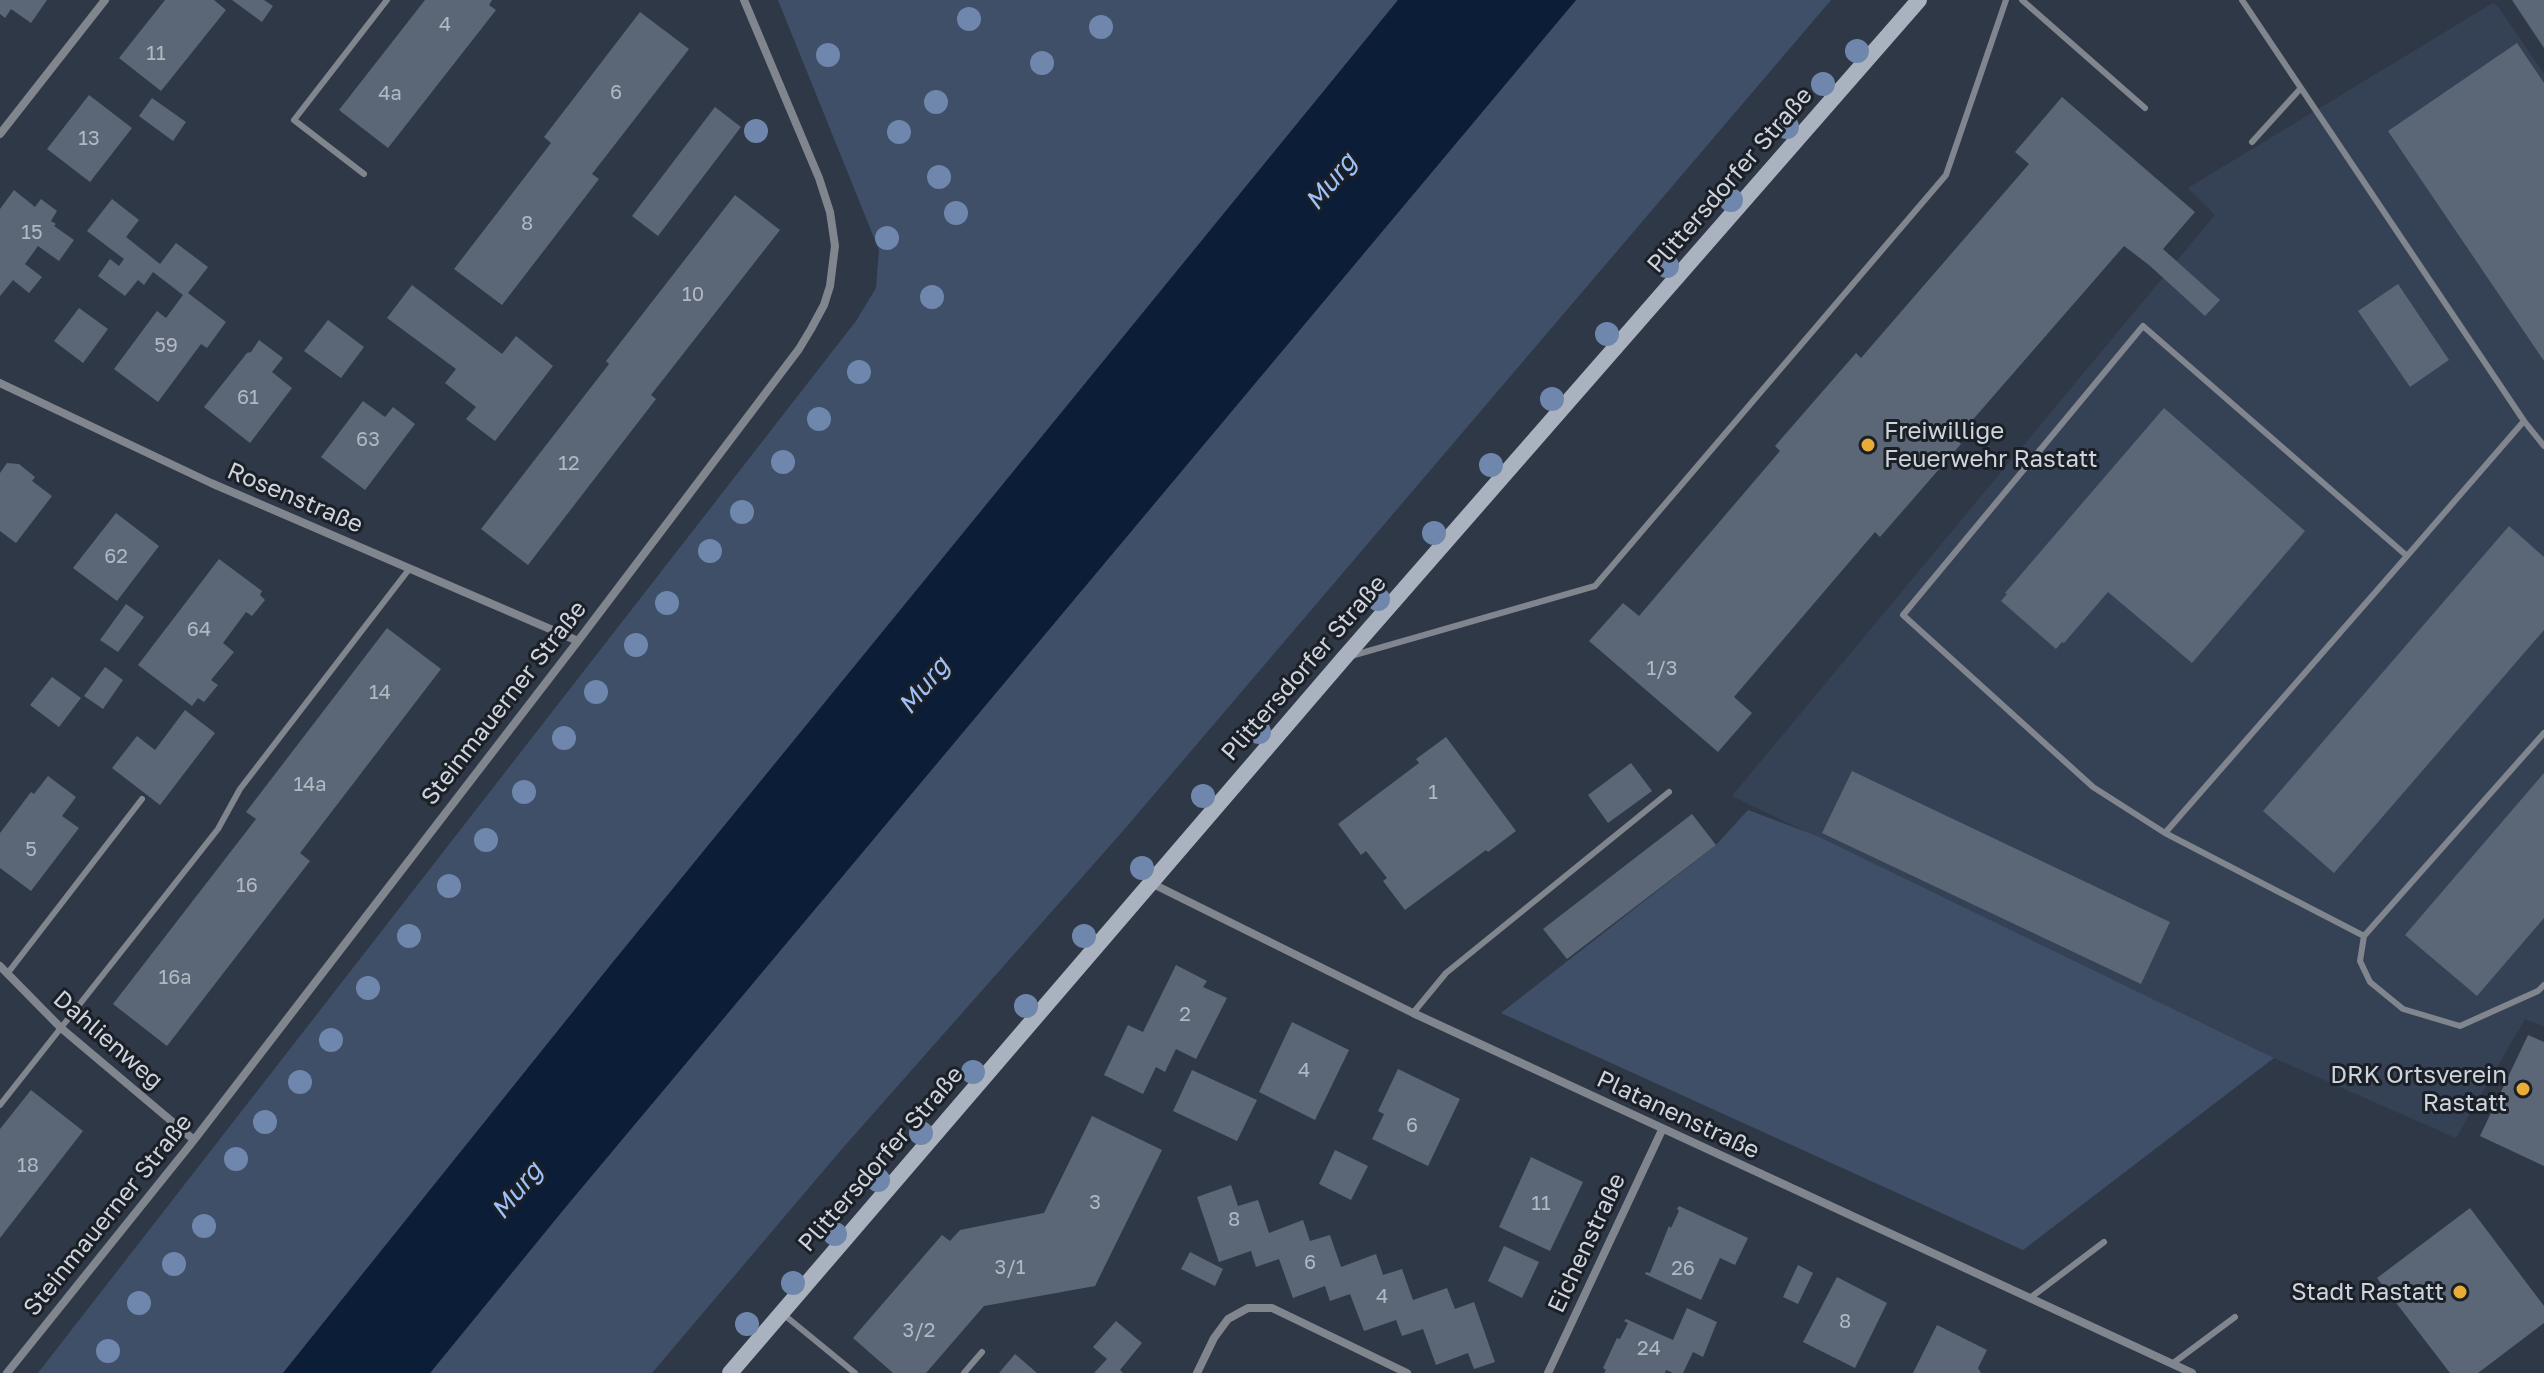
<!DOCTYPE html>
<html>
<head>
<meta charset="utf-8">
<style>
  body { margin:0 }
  canvas { display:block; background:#2f3847 }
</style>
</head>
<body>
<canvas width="2544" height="1373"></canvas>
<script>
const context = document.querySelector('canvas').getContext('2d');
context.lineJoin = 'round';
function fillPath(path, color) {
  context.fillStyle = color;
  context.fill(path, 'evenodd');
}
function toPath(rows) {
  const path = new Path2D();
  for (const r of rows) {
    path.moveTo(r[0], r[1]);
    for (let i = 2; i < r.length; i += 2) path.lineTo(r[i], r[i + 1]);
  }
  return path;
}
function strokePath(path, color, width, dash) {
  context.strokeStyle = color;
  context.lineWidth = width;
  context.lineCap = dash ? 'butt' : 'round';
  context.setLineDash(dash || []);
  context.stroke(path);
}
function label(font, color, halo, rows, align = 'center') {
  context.font = font + ' "Golos Text",sans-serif';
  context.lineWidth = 6;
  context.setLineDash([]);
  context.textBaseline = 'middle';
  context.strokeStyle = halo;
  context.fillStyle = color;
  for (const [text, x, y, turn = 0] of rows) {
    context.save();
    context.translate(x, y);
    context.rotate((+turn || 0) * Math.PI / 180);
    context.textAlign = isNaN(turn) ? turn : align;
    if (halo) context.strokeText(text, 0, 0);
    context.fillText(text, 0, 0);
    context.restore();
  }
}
const built = toPath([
  [2493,3,2499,8,2544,74,2544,1027,2525,1019,2456,1138,2274,1058,1732,796,2215,215,2188,188]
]);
const green = toPath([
  [778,0,1398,0,613,962,283,1373,38,1373,856,321,876,288,879,250],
  [1576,0,1831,0,1122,832,841,1150,652,1373,430,1373,569,1203],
  [1748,810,1817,836,2274,1058,2023,1250,1501,1013,1716,845]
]);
const water = toPath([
  [1398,0,1576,0,569,1203,430,1373,283,1373,613,962]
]);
const building = toPath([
  [0,0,47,0,31,23,11,9,5,18,0,14],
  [165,0,214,0,226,10,161,91,119,58],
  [232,0,264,0,273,6,262,22],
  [425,0,492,0,489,5,496,10,388,148,339,110],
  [2512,0,2544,0,2544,48],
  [640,12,689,49,592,174,599,179,502,305,454,269,551,143,544,137],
  [2517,43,2544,83,2544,361,2388,131],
  [89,95,132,128,90,182,47,149],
  [2062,97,2195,212,2163,249,2220,300,2205,316,2149,265,2124,246,1956,439,1961,444,1880,537,1875,532,1734,697,1752,713,1718,752,1589,641,1623,603,1639,616,1780,451,1775,446,1856,353,1861,358,2029,164,2015,152],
  [152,98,186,122,173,141,139,116],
  [715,107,741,127,658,236,632,216],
  [14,190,35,207,41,199,57,211,51,221,56,224,54,226,74,240,59,261,38,246,25,264,42,277,29,293,13,280,0,296,0,209],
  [735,195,780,230,651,395,656,399,528,565,481,529,609,364,606,361],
  [112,199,139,220,126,237,160,264,176,243,208,267,188,293,226,322,207,348,201,344,158,402,114,369,157,311,166,318,183,295,153,272,144,285,138,280,125,296,98,276,110,259,119,266,124,259,87,231],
  [2398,284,2449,360,2410,387,2358,311],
  [412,285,502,354,516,336,553,366,495,441,466,419,476,407,445,383,456,369,387,318],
  [79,308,108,329,83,363,54,341],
  [328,320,364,347,341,378,304,351],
  [259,340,283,358,272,372,292,388,250,443,204,407,247,353,251,352],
  [363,401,385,417,393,407,415,424,365,490,321,457],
  [2164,408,2305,531,2192,663,2108,592,2064,643,2062,642,2056,649,2001,601,2007,594,2005,593],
  [7,463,19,464,35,477,32,481,52,496,16,543,0,531,0,473],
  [116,513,159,546,117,601,73,568],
  [2509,526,2544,557,2544,630,2334,873,2263,811],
  [219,559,262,591,260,595,265,600,252,616,246,612,223,643,234,652,211,680,218,685,204,702,198,698,192,706,138,665],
  [126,604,144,617,118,652,100,640],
  [387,628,441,669,300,853,310,861,167,1046,113,1004,256,819,246,812],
  [105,667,123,680,103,709,84,696],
  [52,677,81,698,59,727,30,705],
  [185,710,215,733,160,805,112,768,137,736,155,750],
  [1446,737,1516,831,1488,852,1486,850,1405,910,1383,881,1387,878,1366,851,1361,855,1338,824,1419,763,1416,759],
  [1631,763,1652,791,1608,823,1588,795],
  [1852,771,2170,922,2141,984,1822,833],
  [2544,773,2544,918,2477,996,2405,935],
  [48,776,76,797,62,816,79,828,31,891,0,868,0,833,31,792,34,794],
  [1692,814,1716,845,1567,959,1543,929],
  [1176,965,1207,981,1203,987,1227,998,1196,1059,1176,1049,1165,1072,1156,1067,1143,1094,1104,1075,1128,1025,1143,1032],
  [1292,1022,1349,1050,1315,1120,1259,1092],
  [2528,1035,2544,1042,2544,1166,2480,1136],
  [1398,1069,1460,1099,1428,1166,1372,1139,1384,1114,1378,1111],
  [1192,1070,1257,1100,1237,1141,1173,1111],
  [31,1090,83,1131,0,1238,0,1129],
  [1092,1116,1162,1150,1095,1286,984,1306,926,1373,893,1373,853,1338,942,1235,950,1241,960,1230,1044,1213],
  [1335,1150,1368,1166,1351,1200,1319,1184],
  [1531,1157,1583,1182,1550,1251,1499,1227],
  [1231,1185,1238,1206,1258,1200,1269,1233,1303,1220,1310,1241,1330,1235,1341,1267,1376,1254,1383,1275,1402,1269,1413,1300,1447,1288,1455,1309,1474,1302,1495,1362,1474,1369,1468,1353,1436,1365,1423,1329,1402,1336,1396,1320,1364,1331,1350,1294,1330,1301,1325,1286,1293,1298,1279,1259,1256,1267,1251,1251,1219,1262,1197,1197],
  [1679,1206,1748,1238,1735,1265,1720,1258,1701,1300,1645,1274,1646,1272,1650,1273,1669,1226,1671,1228,1679,1211,1677,1209],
  [2470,1208,2544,1306,2544,1323,2478,1373,2450,1373,2377,1278],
  [1504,1246,1539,1262,1522,1298,1488,1281],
  [1190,1252,1223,1269,1215,1286,1181,1269],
  [1798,1265,1813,1273,1798,1304,1783,1297],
  [1837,1277,1887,1303,1855,1368,1803,1342],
  [1687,1308,1717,1322,1703,1357,1693,1352,1683,1373,1673,1373,1666,1370,1665,1373,1604,1373,1606,1370,1603,1368,1617,1338,1620,1339,1628,1323,1624,1321,1626,1319,1673,1340],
  [1116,1321,1142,1343,1120,1370,1123,1373,1094,1373,1107,1359,1093,1347],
  [1937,1325,1987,1350,1978,1368,1981,1373,1913,1373],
  [1015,1354,1037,1373,999,1373]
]);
const lane = toPath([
  [2022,0,2145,108],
  [2242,0,2524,421,2544,446],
  [2252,142,2301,88],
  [364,174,294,120,387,0],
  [2407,556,2143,326,1903,615,2093,787,2165,833,2407,556,2524,421],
  [1351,656,1595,586,1946,175,2006,0],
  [2165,833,2364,936,2544,733],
  [2364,936,2360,961,2370,982,2403,1009,2460,1026,2538,991,2544,985],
  [7,974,142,799],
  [1413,1013,1446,973,1669,792],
  [0,1105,218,829,240,789,410,568],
  [2030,1298,2104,1242],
  [783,1314,855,1373],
  [2172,1364,2235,1317],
  [964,1373,982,1352]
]);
const street = toPath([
  [0,134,105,0],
  [0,383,211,483,578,641],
  [1151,883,1413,1013,2192,1373],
  [0,966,61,1028,194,1140],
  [7,1373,194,1140,578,641,799,349,811,329,824,305,830,286,835,246,830,212,819,178,744,0],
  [1197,1373,1214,1338,1228,1319,1248,1308,1272,1308,1407,1373],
  [1548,1373,1662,1130]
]);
const secondary = toPath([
  [730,1373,1344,658,1919,0]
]);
const trees = [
  [969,19],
  [1101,27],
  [1857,51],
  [828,55],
  [1042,63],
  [1823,84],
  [936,102],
  [1787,127],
  [756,131],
  [899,132],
  [939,177],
  [1731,200],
  [956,213],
  [887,238],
  [1667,266],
  [932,297],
  [1607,334],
  [859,372],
  [1552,399],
  [819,419],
  [783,462],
  [1491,465],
  [742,512],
  [1434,533],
  [710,551],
  [1378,599],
  [667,603],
  [636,645],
  [596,692],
  [1259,732],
  [564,738],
  [524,792],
  [1203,796],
  [486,840],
  [1142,868],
  [449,886],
  [409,936],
  [1084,936],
  [368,988],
  [1026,1006],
  [331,1040],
  [973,1072],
  [300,1082],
  [265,1122],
  [921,1133],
  [236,1159],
  [878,1180],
  [204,1226],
  [835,1234],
  [174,1264],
  [793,1283],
  [139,1303],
  [747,1324],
  [108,1351]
];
const markers = [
  [1868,445,8,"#e8ac37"],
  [2523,1089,8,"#e8ac37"],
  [2460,1292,8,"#e8ac37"]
];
const numberNames = [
  ["4",445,25],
  ["11",156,54],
  ["6",616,93],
  ["4a",390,94],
  ["13",89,139],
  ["8",527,224],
  ["15",32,233],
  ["10",693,295],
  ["59",166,346],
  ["61",248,398],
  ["63",368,440],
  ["12",569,464],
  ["62",116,557],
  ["64",199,630],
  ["1/3",1662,669],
  ["14",380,693],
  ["14a",310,785],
  ["1",1433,793],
  ["5",31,850],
  ["16",247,886],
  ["16a",175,978],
  ["2",1185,1015],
  ["4",1304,1071],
  ["6",1412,1126],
  ["18",28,1166],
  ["3",1095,1203],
  ["11",1541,1204],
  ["8",1234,1220],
  ["6",1310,1263],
  ["3/1",1010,1268],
  ["26",1683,1269],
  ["4",1382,1297],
  ["8",1845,1322],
  ["3/2",919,1331],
  ["24",1649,1349]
];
const streetNames = [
  ["Plittersdorfer Straße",1730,180,-49],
  ["Rosenstraße",295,498,23],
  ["Plittersdorfer Straße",1304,668,-49],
  ["Steinmauerner Straße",504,703,-52],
  ["Dahlienweg",108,1040,41],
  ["Platanenstraße",1678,1115,25],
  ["Plittersdorfer Straße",881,1159,-49],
  ["Steinmauerner Straße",108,1215,-51],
  ["Eichenstraße",1587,1243,-65]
];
const poiNames = [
  ["Freiwillige",1884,431,"left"],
  ["Feuerwehr Rastatt",1884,459,"left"],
  ["DRK Ortsverein",2507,1075],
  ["Rastatt",2507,1103],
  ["Stadt Rastatt",2444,1292]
];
const waterNames = [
  ["Murg",1331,182,-51],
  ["Murg",924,686,-51],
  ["Murg",517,1191,-51]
];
fillPath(built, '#354256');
fillPath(green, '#3f4f68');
fillPath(water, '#0c1d38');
fillPath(building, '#5b6676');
strokePath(lane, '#81868e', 6);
strokePath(street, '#81868e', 8);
strokePath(secondary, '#abb2bf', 16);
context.fillStyle = '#6f87ac';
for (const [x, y] of trees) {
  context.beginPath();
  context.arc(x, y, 12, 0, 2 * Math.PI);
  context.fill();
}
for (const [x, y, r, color] of markers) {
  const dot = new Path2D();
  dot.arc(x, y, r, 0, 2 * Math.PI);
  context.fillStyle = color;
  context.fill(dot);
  strokePath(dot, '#1b1f26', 3);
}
label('20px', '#b1b8c3', null, numberNames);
label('24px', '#ced4dd', '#1b1f26', streetNames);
label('24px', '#ced4dd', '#1b1f26', poiNames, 'right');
label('italic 26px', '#9fc1f9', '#1b1f26', waterNames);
</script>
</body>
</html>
